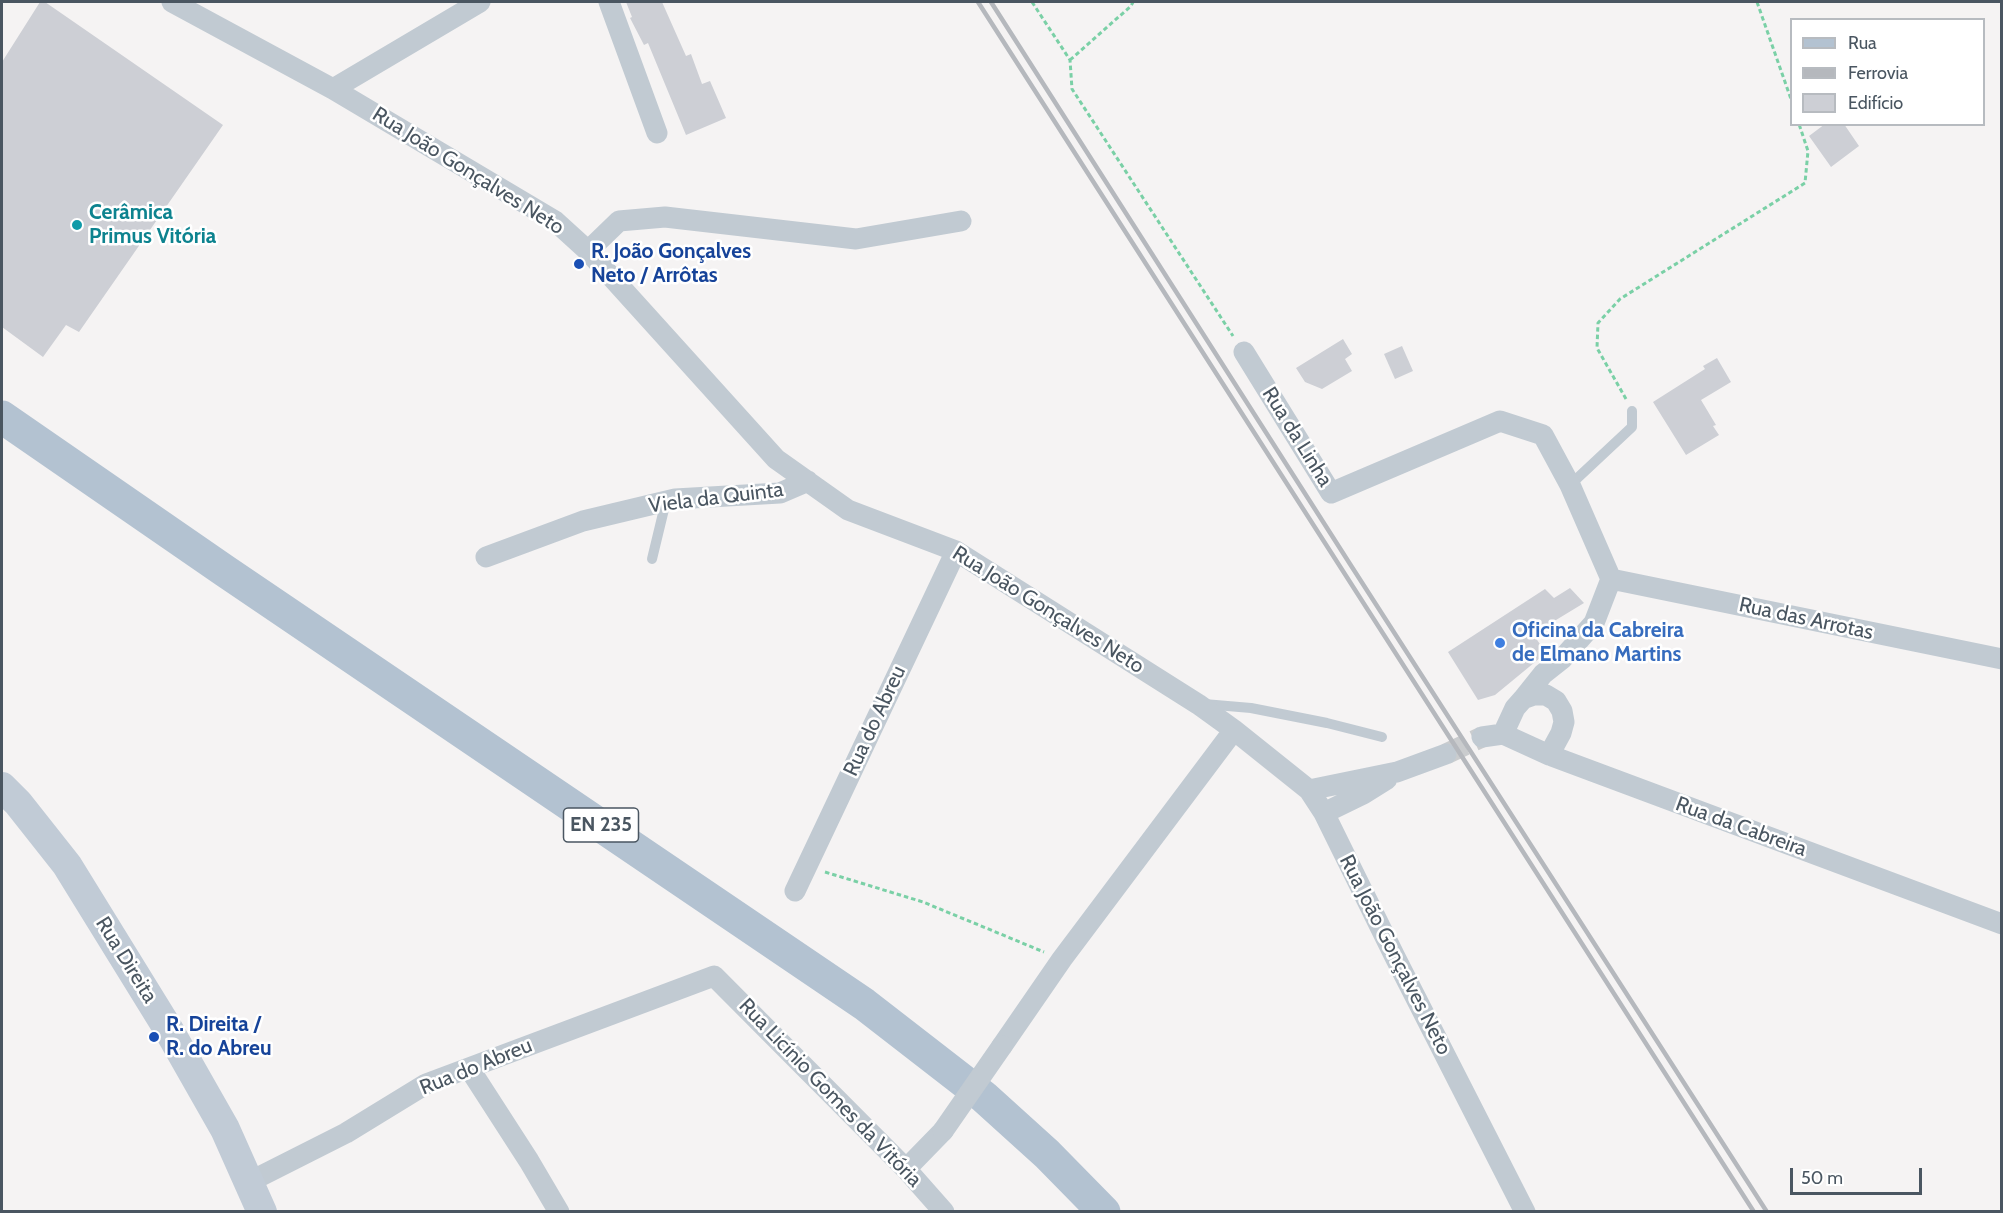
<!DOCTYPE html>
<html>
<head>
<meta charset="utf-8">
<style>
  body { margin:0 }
  #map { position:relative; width:2003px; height:1213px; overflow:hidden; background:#f5f3f3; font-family:Cabin,sans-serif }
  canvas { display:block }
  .frame { position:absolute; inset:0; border:3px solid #4a5661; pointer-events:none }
  .legend { position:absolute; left:1790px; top:18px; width:195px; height:108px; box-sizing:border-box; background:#fff; border:2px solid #b7bbc0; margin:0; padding:8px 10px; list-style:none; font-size:18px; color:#4a5661 }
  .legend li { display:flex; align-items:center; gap:12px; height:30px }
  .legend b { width:30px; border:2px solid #b7bbc0 }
  .scale { position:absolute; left:1790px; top:1168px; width:132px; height:27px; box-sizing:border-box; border:3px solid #4a5661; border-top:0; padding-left:8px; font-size:18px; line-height:21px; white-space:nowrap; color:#4a5661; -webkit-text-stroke:4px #fff; paint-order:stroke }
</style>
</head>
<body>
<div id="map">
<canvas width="2003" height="1213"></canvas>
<div class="frame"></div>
<ul class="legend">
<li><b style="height:8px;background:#b3c2d1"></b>Rua</li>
<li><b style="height:8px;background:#b5b8bd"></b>Ferrovia</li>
<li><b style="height:16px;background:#cdcfd5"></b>Edifício</li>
</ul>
<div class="scale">50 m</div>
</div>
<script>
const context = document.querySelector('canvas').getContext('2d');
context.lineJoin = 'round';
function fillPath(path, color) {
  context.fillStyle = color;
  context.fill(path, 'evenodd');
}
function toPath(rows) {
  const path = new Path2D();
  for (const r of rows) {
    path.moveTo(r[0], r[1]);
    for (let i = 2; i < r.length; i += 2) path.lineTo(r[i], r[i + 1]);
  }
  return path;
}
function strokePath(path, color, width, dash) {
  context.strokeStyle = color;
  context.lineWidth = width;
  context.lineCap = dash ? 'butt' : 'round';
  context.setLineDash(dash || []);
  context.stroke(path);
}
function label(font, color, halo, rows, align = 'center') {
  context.font = font + ' Cabin,sans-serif';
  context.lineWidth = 5;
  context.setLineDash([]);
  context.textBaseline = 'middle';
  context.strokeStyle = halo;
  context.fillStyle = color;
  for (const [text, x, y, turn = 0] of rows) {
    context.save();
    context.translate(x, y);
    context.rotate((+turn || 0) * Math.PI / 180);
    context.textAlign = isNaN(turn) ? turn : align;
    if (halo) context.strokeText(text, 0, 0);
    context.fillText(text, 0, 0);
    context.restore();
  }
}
const building = toPath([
  [40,2,45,2,223,125,79,332,66,325,43,357,2,327,2,62],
  [626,2,662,2,686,56,691,54,702,84,710,81,726,118,686,135,648,43,644,45,630,18,632,17],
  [1825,124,1844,124,1859,146,1831,167,1809,136],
  [1343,339,1352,354,1345,359,1352,371,1322,389,1305,382,1296,368],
  [1402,346,1413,371,1395,379,1384,354],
  [1717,358,1731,382,1701,400,1716,425,1713,426,1719,435,1686,455,1653,402,1705,369,1703,366],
  [1570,588,1584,603,1533,634,1546,653,1495,695,1478,700,1448,652,1545,589,1554,598]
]);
const minorTunnel = toPath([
  [1446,754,1482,737]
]);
const path = toPath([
  [1032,2,1070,60,1072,89,1233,336],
  [1757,2,1792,102],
  [1070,60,1131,6,1133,2],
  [1626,399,1597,348,1598,323,1620,299,1805,183,1808,151,1799,124],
  [825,872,923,902,1044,952]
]);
const service = toPath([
  [1570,485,1632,427,1632,411],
  [652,559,666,501],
  [1204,704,1251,708,1327,723,1382,737]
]);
const minor = toPath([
  [172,2,333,89,555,221,588,251,776,459,848,510,956,551,1198,704,1234,730,1309,790,1324,813,1395,957,1525,1212],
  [609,2,657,133],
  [333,89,480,2],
  [588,251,619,221,665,217,856,239,961,221],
  [1244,352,1331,493,1500,421,1543,435,1570,485,1611,579,1594,623,1562,659,1543,674,1523,699],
  [486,557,583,521,675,499,780,493,808,481],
  [1611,579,2002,659],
  [1503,734,1515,708,1523,699,1534,695,1546,695,1556,701,1562,711,1564,722,1561,733,1549,755],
  [1482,737,1503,734,1549,755,2002,924],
  [1309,790,1397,772,1446,754],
  [1324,813,1363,794,1387,779],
  [795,891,956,551],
  [1002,1046,1062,959,1234,730],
  [469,1068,529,1161,559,1212],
  [906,1169,943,1131],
  [249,1182,346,1133,426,1084,714,976,906,1169,944,1212]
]);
const secondary = toPath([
  [2,787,18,803,67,865,167,1027,225,1129,262,1212]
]);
const primary = toPath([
  [2,417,225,571,864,1004,984,1097,1047,1154,1104,1212]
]);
const rail = toPath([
  [978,2,1754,1212],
  [991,2,1350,564,1767,1212]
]);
const minorBridge = toPath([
  [943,1131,1002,1046]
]);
const markers = [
  [77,225,6,"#0f9aa8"],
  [579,264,6,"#1a4fb4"],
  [1500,643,6,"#3f7fe0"],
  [154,1037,6,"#1a4fb4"]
];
const shields = [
  [601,825,75]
];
const shieldNames = [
  ["EN 235",601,825]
];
const streetNames = [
  ["Rua João Gonçalves Neto",468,171,32],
  ["Rua da Linha",1297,437,58],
  ["Viela da Quinta",716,498,-7],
  ["Rua João Gonçalves Neto",1048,610,32],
  ["Rua das Arrotas",1806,619,12],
  ["Rua do Abreu",875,721,-65],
  ["Rua da Cabreira",1741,827,20],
  ["Rua João Gonçalves Neto",1395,955,63],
  ["Rua Direita",126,960,58],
  ["Rua do Abreu",476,1067,-22],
  ["Rua Licínio Gomes da Vitória",830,1093,46]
];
const cultureNames = [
  ["Cerâmica",89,213],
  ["Primus Vitória",89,237]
];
const transitNames = [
  ["R. João Gonçalves",591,252],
  ["Neto / Arrôtas",591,276],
  ["R. Direita /",166,1025],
  ["R. do Abreu",166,1049]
];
const shopNames = [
  ["Oficina da Cabreira",1512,631],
  ["de Elmano Martins",1512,655]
];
fillPath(building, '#cdcfd5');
strokePath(minorTunnel, '#caccce', 21, [21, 10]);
strokePath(path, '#7ad0a6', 3, [4.5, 3]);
strokePath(service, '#c1cad2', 10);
strokePath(minor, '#c1cad2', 21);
strokePath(secondary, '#c1cbd6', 30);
strokePath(primary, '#b3c2d1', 33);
strokePath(rail, '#b5b8bd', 4.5);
strokePath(minorBridge, '#c1cad2', 21);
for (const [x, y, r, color] of markers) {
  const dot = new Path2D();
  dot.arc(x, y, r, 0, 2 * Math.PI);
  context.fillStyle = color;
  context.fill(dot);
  strokePath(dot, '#fff', 2);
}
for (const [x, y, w] of shields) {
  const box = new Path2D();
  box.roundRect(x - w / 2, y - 17, w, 34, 4.5);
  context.fillStyle = '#fff';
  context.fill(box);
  strokePath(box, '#4a5661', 1.5);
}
label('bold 20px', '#4a5661', null, shieldNames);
label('21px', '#4a5661', '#fff', streetNames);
label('bold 21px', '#0d838f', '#fff', cultureNames, 'left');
label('bold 21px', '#164399', '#fff', transitNames, 'left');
label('bold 21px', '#366cbe', '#fff', shopNames, 'left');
</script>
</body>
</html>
